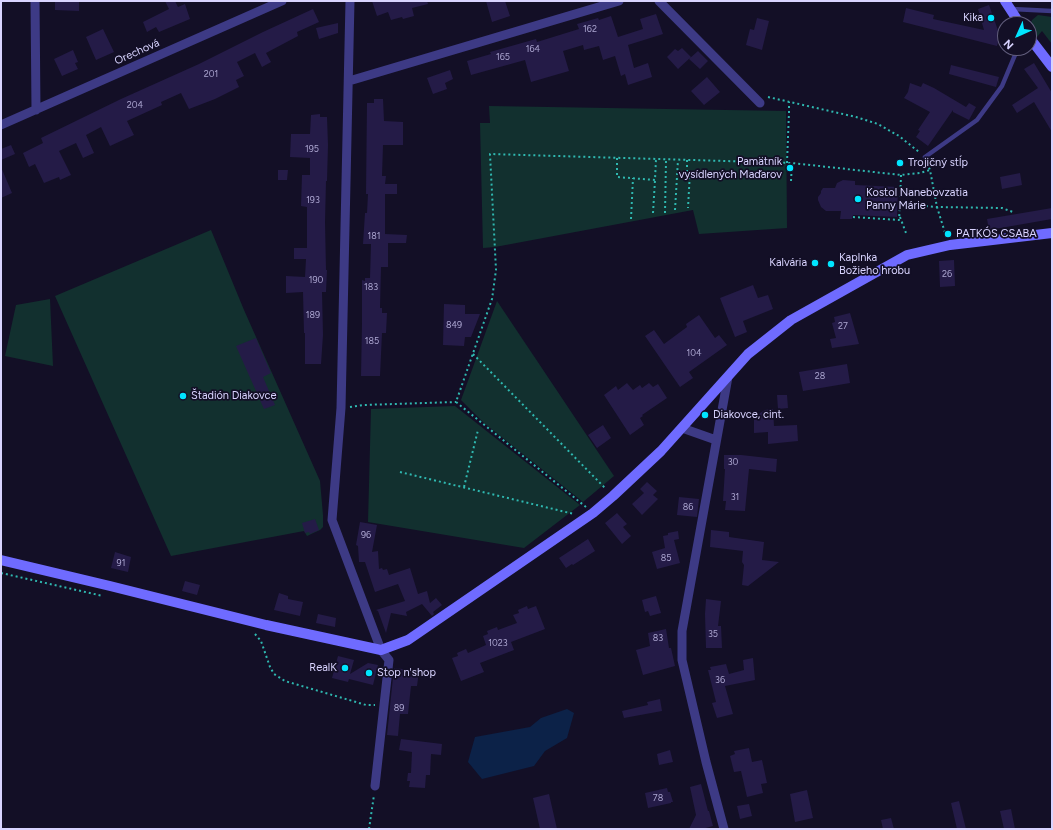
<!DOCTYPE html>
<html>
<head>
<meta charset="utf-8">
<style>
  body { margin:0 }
  #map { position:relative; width:1053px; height:830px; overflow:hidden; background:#130f26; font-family:Figtree,sans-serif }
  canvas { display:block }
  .frame { position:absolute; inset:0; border:2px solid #d9d4ff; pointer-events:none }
  .north { position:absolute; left:997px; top:16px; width:40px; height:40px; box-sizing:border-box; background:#130f26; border:1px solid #625e7d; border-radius:50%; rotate:225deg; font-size:11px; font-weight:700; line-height:16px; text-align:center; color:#d9d4ff }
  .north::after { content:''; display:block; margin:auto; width:14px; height:18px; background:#00e5ff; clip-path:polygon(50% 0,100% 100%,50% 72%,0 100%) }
</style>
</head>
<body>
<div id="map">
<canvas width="1053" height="830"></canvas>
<div class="frame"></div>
<div class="north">N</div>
</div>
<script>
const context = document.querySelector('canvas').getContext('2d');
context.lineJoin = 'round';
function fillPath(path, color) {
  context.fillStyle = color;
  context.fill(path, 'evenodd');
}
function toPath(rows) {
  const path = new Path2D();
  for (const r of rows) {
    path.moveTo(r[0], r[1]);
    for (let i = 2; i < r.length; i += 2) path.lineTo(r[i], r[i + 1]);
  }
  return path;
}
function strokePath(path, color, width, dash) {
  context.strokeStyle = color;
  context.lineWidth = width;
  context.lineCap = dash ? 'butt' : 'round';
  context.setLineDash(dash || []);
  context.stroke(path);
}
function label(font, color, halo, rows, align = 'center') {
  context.font = font + ' Figtree,sans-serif';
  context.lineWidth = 3.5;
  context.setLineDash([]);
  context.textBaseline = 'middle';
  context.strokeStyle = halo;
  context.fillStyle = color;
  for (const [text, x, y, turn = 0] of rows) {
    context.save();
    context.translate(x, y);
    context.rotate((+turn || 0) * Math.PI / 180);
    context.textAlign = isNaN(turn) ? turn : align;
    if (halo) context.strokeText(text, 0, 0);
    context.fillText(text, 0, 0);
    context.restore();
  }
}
const green = toPath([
  [1038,15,1052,17,1052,44,1042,31,1037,37,1030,26,1032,20],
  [489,106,786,111,787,228,699,234,693,210,495,247,483,248,480,123,490,123],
  [211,230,244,310,320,481,323,515,323,527,320,530,307,536,304,531,171,556,55,296],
  [50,299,53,366,5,356,16,305],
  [497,301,614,476,583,502,484,423,461,400],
  [455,406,580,505,524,548,368,522,371,409]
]);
const water = toPath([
  [567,709,574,713,567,738,545,751,534,766,482,779,468,762,475,737,530,727,541,718]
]);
const building = toPath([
  [55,1,79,1,79,11,55,10],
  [165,1,175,1,178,7,185,4,190,19,159,32,156,27,147,32,143,22,169,9],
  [372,1,427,1,428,4,412,8,414,16,403,19,402,17,391,20,388,12,377,16],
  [486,1,505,1,510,16,492,22],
  [989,5,1000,36,997,46,903,22,906,8,934,15,933,19,984,30,978,9],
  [313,9,319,22,297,32,298,36,266,53,271,62,262,67,255,53,237,62,244,76,236,80,239,87,215,99,189,109,181,93,161,102,162,105,127,121,134,135,110,146,101,127,86,135,94,153,83,158,76,143,59,151,71,175,60,180,59,177,44,183,35,164,29,167,23,153,43,143,41,138,121,99,199,64,263,32],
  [656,14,663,34,628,45,634,68,648,63,652,77,628,85,625,74,621,76,615,56,603,60,599,46,584,50,583,45,563,51,569,71,531,82,525,60,471,75,467,61,491,54,490,52,536,39,537,42,579,29,577,24,598,18,599,20,611,16,618,37,643,29,640,19],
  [757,18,769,21,762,50,746,45,750,29,754,30],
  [338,23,338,33,319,39,316,28],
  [103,29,114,52,96,60,86,37],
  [682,48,691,57,678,69,667,57,675,49,678,51],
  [73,50,78,62,75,63,78,69,62,76,54,59],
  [698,51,708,61,700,69,689,59],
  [1034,63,1052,93,1052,132,1034,102,1017,113,1012,105,1038,88,1024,69],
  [951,65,999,77,996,87,949,74],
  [450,70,453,79,445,83,447,89,433,94,427,78],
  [707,77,720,92,704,105,691,91],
  [910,83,921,87,923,83,934,88,966,107,969,103,976,107,969,120,953,112,953,110,928,146,916,137,920,131,918,130,930,112,904,98,908,92],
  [374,99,383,99,384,121,403,122,403,145,383,145,382,176,386,176,385,184,397,184,397,194,385,194,385,234,407,235,406,243,388,243,388,267,381,267,380,308,382,308,382,313,387,313,386,333,382,333,380,376,361,376,362,323,362,280,365,281,365,278,370,278,371,244,363,244,365,213,367,213,368,194,366,194,367,103,374,103],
  [320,114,320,117,327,117,328,145,327,181,326,181,325,222,326,270,327,270,326,292,322,292,323,335,321,364,305,364,305,333,304,333,303,292,286,293,286,276,305,277,306,259,294,259,294,248,307,248,307,207,301,206,302,175,310,175,310,158,290,157,291,134,310,134,311,115],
  [11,145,15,154,1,160,1,149],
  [1,167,12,193,1,198],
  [278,170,288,170,287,180,278,180],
  [1020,173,1022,185,1002,189,1000,177],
  [843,180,855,181,855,185,898,187,897,217,853,215,852,219,840,219,841,211,826,211,821,207,818,200,818,197,821,193,821,191,823,188,835,188,837,183],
  [1052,208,1052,219,989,230,987,219],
  [954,260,955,286,940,287,939,261],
  [753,285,758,298,768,295,773,309,743,321,747,332,735,337,720,298],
  [444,304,465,305,465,314,480,314,471,337,465,337,464,346,443,345],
  [850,313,859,344,832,348,830,339,836,338,832,323,835,322,834,317],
  [699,315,715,338,719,335,727,345,689,372,693,378,680,387,645,336,654,330,664,344,687,327,686,324],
  [256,338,271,373,263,377,275,405,264,409,236,346],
  [847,364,850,383,803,391,799,372],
  [627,383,633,390,640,385,642,388,649,383,653,387,658,384,667,398,642,415,643,416,640,418,644,425,630,435,604,395,616,386,618,390],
  [777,395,787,395,788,408,778,409],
  [773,409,774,426,797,425,798,441,768,444,768,432,754,433,754,418,757,418,760,413,765,410],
  [603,425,611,438,597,448,588,435],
  [724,455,741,455,777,459,776,472,749,469,745,511,725,510,726,501,723,501,725,469,724,469],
  [647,482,657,491,653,495,658,499,642,515,632,504,644,493,640,489],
  [679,497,699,499,697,517,677,515],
  [617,513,627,524,623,527,631,536,622,544,605,523],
  [315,519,319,530,310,534,309,532,305,533,302,523],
  [360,522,377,525,372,552,378,551,379,569,382,568,383,570,387,569,389,575,410,568,418,594,427,591,430,603,436,598,442,605,433,612,434,614,432,616,422,604,406,612,407,616,391,613,386,633,378,611,376,610,405,601,398,584,375,592,365,562,359,562,358,546,356,545],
  [711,530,729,532,729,537,764,542,762,560,779,562,748,586,742,585,744,565,742,562,743,551,710,547],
  [678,531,679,539,674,540,680,563,657,569,652,552,665,548,663,536,668,535,668,533],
  [588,539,595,551,573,565,572,564,566,568,559,558],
  [115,552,131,557,128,572,111,568],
  [185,581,200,585,197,595,182,591],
  [279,593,288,596,288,599,303,602,300,616,274,610],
  [656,596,661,613,650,616,648,611,645,612,642,600],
  [706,599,721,601,718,626,721,626,722,648,706,648,705,614],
  [527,606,528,609,536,606,545,629,511,642,514,650,480,663,484,672,461,681,452,658,458,656,457,653,466,649,468,653,486,645,483,636,488,634,487,631,497,627,498,630,517,623,513,615,519,613,518,610],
  [318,614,336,618,335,627,316,623],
  [666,629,669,648,671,648,675,666,643,675,636,650,650,646,648,633],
  [338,656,354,660,350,674,368,663,378,665,373,685,349,679,348,682,332,678],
  [753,658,755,680,725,686,733,714,717,718,712,703,716,702,708,670,711,670,710,667,726,664,729,674,744,670,743,660],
  [394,668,419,671,417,686,411,686,408,714,400,714,398,736,387,735],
  [660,699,662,711,624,718,622,711,648,705,647,702],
  [401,739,442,744,441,755,431,754,430,775,426,775,425,788,409,787,410,781,407,781,408,773,411,773,412,752,399,750],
  [749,748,752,762,762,760,767,783,761,784,763,793,747,797,741,771,734,772,730,756,735,754,734,751],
  [670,750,673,762,659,765,657,754],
  [701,784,708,811,709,811,713,826,702,829,689,829,696,815,690,787],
  [667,788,668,792,670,792,673,802,671,802,671,803,648,808,645,793],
  [807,790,813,818,795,822,790,794],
  [549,794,557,829,540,829,533,798],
  [959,801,966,829,957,829,951,803],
  [749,804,752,816,740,819,737,806],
  [1011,809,1015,829,1004,829,1000,811],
  [891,818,894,829,883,829,881,820]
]);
const path = toPath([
  [768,97,856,117,878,124,899,136,919,152],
  [617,158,617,177,655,180,656,159],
  [687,160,687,171,690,171,688,208],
  [787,163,789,112,789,102],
  [927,163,930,170,937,207,946,236],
  [901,175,900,204,937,207,1002,208,1013,212],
  [791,181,792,163],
  [675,210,678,160],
  [653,213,655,180],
  [665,213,666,160],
  [853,217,899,220,900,204],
  [900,217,906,233],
  [631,219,633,178],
  [473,354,605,488],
  [350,407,363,405,456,402],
  [400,472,574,514],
  [464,487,478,430],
  [586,507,456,402,492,299,496,270,490,154,792,163,901,175,920,173,930,170],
  [1,573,103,596],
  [255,634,261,641,270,667,274,674,285,681,366,705,375,705],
  [369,829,374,795]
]);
const lane = toPath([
  [1012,9,1052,11],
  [925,157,977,120,1002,86,1015,55,1020,48]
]);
const street = toPath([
  [35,1,36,110],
  [350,1,341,408,332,520,381,650,389,660,375,786],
  [659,1,760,103],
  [349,81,619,1],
  [1,125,282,1],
  [682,428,716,440],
  [724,829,706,762,682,660,682,631,728,377]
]);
const secondary = toPath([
  [1005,1,1020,24],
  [1029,37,1052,67],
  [1,560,110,586,266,625,381,650,408,640,593,513,613,496,661,451,748,354,791,320,907,255,950,245,1052,233]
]);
const markers = [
  [991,18,4,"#00e5ff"],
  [900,163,4,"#00e5ff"],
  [790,168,4,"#00e5ff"],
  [858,199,4,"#00e5ff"],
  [948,234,4,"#00e5ff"],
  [815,263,4,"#00e5ff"],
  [831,264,4,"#00e5ff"],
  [183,396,4,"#00e5ff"],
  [705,415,4,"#00e5ff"],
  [345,668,4,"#00e5ff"],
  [369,673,4,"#00e5ff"]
];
const numberNames = [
  ["162",590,29],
  ["164",533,49],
  ["165",503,57],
  ["201",211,74],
  ["204",135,105],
  ["195",312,149],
  ["193",313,200],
  ["181",374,236],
  ["26",947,274],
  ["190",316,280],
  ["183",371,287],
  ["189",313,315],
  ["849",454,325],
  ["27",843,326],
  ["185",372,341],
  ["104",694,353],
  ["28",820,376],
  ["30",733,462],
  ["31",735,497],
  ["86",688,507],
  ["96",366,535],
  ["85",666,558],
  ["91",121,563],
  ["35",713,634],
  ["83",658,638],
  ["1023",498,643],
  ["36",720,680],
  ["89",399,708],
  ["78",658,798]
];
const poiNames = [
  ["Kika",983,18,"right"],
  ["Pamätník",782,162,"right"],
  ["vysídlených Maďarov",782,175,"right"],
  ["Trojičný stĺp",908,163],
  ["Kostol Nanebovzatia",866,193],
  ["Panny Márie",866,206],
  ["PATKÓS CSABA",956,234],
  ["Kaplnka",839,258],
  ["Božieho hrobu",839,271],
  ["Kalvária",807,263,"right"],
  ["Štadión Diakovce",191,396],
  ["Diakovce, cint.",713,415],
  ["RealK",337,668,"right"],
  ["Stop n'shop",377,673]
];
const streetNames = [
  ["Orechová",137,52,-24]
];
fillPath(green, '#12302f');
fillPath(water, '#0c2248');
fillPath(building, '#241b47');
strokePath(path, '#2fb8b0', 2, [2, 3]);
strokePath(lane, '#3d3a85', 4.5);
strokePath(street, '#3d3a85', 9);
strokePath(secondary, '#6f6bff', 10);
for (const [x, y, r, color] of markers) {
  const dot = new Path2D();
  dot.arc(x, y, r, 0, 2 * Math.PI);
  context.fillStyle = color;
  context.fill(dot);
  strokePath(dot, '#130f26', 1.5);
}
label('9px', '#aca6d1', null, numberNames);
label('11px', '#d9d4ff', '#130f26', poiNames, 'left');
label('11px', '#d9d4ff', '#130f26', streetNames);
</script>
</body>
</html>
